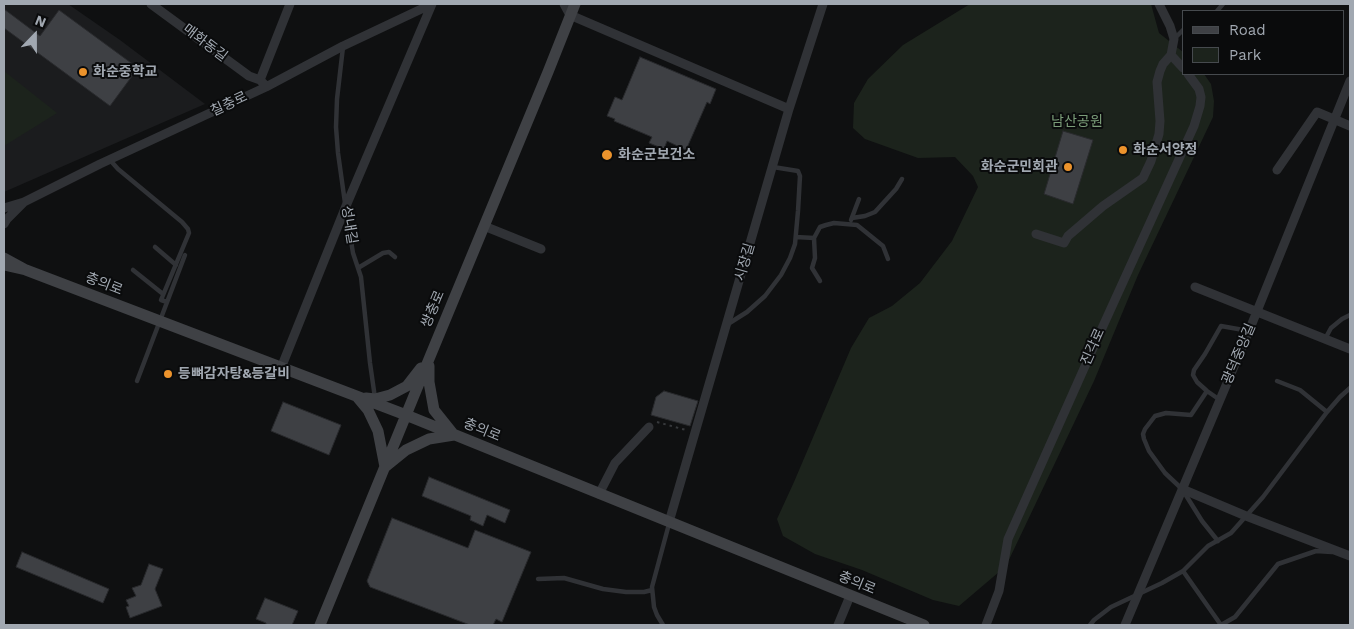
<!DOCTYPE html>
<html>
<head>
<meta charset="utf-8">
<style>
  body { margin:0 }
  #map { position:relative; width:1354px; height:629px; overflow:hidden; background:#0f1011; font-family:"Work Sans",sans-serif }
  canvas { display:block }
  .frame { position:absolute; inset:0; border:5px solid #a1a8b1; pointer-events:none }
  .legend { position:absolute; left:1182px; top:10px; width:162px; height:65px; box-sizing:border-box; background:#0a0b0c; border:1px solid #464a4e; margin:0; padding:6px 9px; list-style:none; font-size:15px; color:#a1a8b1 }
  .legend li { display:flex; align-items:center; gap:10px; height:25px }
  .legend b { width:25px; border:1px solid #464a4e }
  .north { position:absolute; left:10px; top:10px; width:50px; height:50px; -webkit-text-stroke:4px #0a0b0c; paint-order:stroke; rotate:22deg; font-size:14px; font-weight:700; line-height:20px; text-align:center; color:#a1a8b1 }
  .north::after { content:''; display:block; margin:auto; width:18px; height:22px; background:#a1a8b1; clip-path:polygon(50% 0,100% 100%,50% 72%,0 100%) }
</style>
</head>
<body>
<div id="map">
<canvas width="1354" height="629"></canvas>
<div class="frame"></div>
<ul class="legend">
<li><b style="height:6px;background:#3f4145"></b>Road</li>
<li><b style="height:14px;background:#1c231c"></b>Park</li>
</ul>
<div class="north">N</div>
</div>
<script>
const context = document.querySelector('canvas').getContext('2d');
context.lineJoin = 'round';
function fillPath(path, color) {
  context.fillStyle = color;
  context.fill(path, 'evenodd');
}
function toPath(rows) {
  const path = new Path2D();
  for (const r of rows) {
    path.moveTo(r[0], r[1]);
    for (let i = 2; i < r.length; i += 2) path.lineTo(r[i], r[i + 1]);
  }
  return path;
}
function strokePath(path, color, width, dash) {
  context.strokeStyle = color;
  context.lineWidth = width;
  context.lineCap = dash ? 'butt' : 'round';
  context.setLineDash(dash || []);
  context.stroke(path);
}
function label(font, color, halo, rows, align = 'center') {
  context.font = font + ' "Work Sans","Noto Sans KR",sans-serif';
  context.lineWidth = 4;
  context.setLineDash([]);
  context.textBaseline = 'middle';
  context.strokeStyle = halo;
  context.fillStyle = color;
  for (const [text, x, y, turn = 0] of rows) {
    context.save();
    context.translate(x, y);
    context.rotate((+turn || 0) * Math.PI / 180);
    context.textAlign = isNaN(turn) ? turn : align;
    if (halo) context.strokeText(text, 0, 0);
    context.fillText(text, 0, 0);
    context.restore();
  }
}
const built = toPath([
  [4,4,68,4,120,40,205,104,4,192]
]);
const green = toPath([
  [970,4,1151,4,1159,33,1183,52,1183,74,1204,74,1211,84,1214,101,1213,117,1138,275,1094,381,1006,566,959,606,933,600,862,570,815,554,783,536,777,519,794,482,851,348,869,318,892,306,920,283,952,241,978,187,973,176,955,157,918,158,865,139,853,128,854,103,868,79,903,45],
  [4,71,57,113,4,146]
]);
const building = toPath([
  [4,9,40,36,59,10,138,68,110,106,4,28,4,9],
  [640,57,716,89,710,104,707,102,686,150,667,141,664,149,649,143,652,137,614,121,615,119,607,116,615,97,622,100,640,57],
  [1063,131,1093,140,1073,204,1044,194,1063,131],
  [664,391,698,401,690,426,651,415,656,397,664,391],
  [283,402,341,425,329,455,271,431,283,402],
  [429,477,510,510,505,523,487,515,483,526,470,520,471,516,422,496,429,477],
  [392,518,468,548,475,530,531,552,502,622,496,619,493,625,470,625,370,587,367,581,392,518],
  [22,552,109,589,103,603,16,567,22,552],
  [149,564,163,569,155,589,162,606,130,618,126,607,129,606,126,600,136,596,132,588,141,585,149,564],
  [265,598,298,611,292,625,266,625,266,623,256,619,265,598]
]);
const path = toPath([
  [657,422,686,430]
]);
const lane = toPath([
  [1217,11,1223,4],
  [1174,39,1183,30],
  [343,47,337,99,336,127,338,153,345,203],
  [110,160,118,169,182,222,188,229,189,233,161,300,167,302],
  [346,211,353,253,361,277,370,363,375,398],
  [852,218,865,216,875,212,896,189,902,179],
  [851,220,859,199],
  [796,237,814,238],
  [155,247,176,265],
  [358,268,383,253,389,252,395,257],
  [133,270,163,294],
  [820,281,812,268,815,258,814,238,820,227,826,225,834,223,857,225,883,246,888,259],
  [728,324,747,312,765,296,781,275,790,258,795,244,798,211,800,176,798,171,773,167],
  [1325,339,1331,328,1342,319,1350,315],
  [137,381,185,255],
  [1277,381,1300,390,1327,412],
  [1207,391,1191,415,1166,413,1155,416,1145,429,1143,434,1144,439,1149,451,1165,473,1182,489,1202,521,1218,541],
  [1220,400,1207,391,1197,382,1193,375,1194,370,1205,354,1221,326,1249,331],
  [538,579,564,578,603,589,626,592,644,592,652,590],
  [663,625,657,615,654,607,652,587,669,524],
  [1090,625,1094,620,1111,607,1162,583,1183,571],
  [1221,625,1183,571,1208,546,1231,533,1263,497,1327,412,1340,397,1350,388],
  [1221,625,1235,617,1278,564,1316,551,1332,552]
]);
const street = toPath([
  [151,4,249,76,260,80],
  [564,4,570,15,789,109],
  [1159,4,1170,26,1174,39,1171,55,1183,68],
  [264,84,260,80,290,4],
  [1277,170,1317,112,1350,126],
  [24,202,100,164,266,87,343,46,432,4],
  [4,208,24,202,7,219,4,224],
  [484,226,541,249],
  [1036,234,1064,243,1068,236,1103,206,1143,178,1151,161,1159,134,1160,121,1157,82,1160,71,1163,64,1171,55],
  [1195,287,1350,349],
  [281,368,346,206,432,4],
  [1182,489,1246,516,1350,556],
  [599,494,615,463,649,427],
  [669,522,789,109,823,4],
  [838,625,850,596],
  [986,625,999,591,1008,539,1098,337,1194,126,1200,106,1201,97,1199,89,1188,74],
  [1125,625,1249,331,1350,81]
]);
const secondary = toPath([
  [4,258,26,270,4,265],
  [26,270,406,415,924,625],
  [358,398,368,410,378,431,385,467,406,450,429,439,454,435,434,410,429,382,429,366],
  [366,398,375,399,390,395,407,386,421,368],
  [320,625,429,359,548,72,575,4]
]);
const markers = [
  [83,72,5,"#ec932c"],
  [1123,150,5,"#ec932c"],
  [607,155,6,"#ec932c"],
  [1068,167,5,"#ec932c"],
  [168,374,5,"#ec932c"]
];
const streetNames = [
  ["매화동길",205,43,37],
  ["칠충로",229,104,-25],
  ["성내길",349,225,81],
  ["시장길",745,262,-74],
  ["충의로",104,284,21],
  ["쌍충로",433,309,-67],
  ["진각로",1093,347,-66],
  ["광덕중앙길",1239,354,-67],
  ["충의로",482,430,22],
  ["충의로",857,583,22]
];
const poiNames = [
  ["화순중학교",93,72],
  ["화순서양정",1133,150],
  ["화순군보건소",618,155],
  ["화순군민회관",1058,167,"right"],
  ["등뼈감자탕&등갈비",178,374]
];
const parkNames = [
  ["남산공원",1077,122]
];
fillPath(built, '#1b1c1e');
fillPath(green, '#1c231c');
fillPath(building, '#3e4044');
strokePath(building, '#292a2d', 1);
strokePath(path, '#37393c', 2, [2.5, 4]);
strokePath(lane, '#303236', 4.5);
strokePath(street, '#303236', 9);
strokePath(secondary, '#3f4145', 11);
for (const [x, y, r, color] of markers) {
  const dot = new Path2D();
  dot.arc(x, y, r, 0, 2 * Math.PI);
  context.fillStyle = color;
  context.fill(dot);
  strokePath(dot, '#0a0b0c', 2);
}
label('14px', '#a1a8b1', '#0a0b0c', streetNames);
label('bold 14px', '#a1a8b1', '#0a0b0c', poiNames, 'left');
label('14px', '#7a9c78', '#0a0b0c', parkNames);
</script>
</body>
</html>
